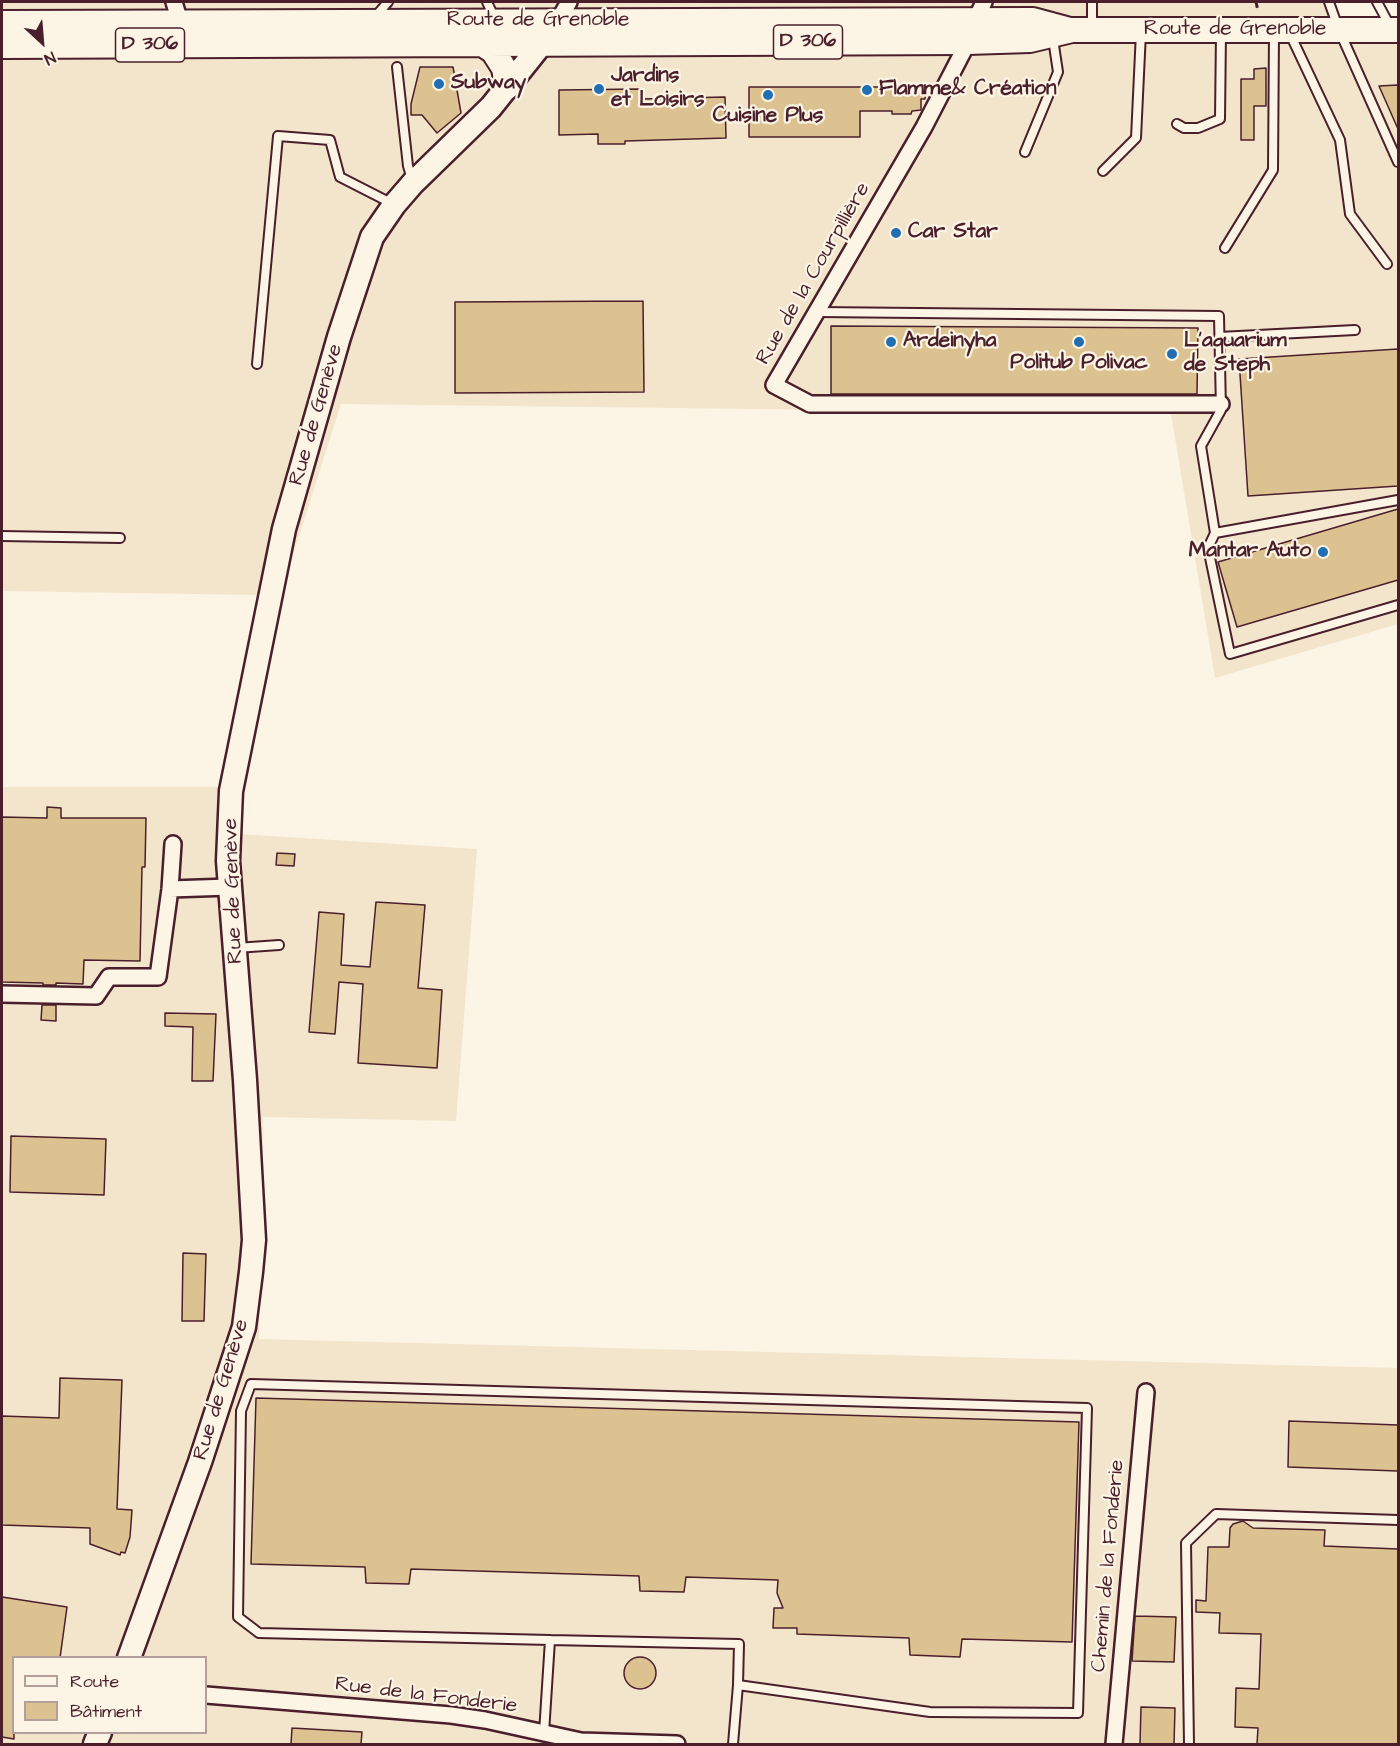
<!DOCTYPE html>
<html>
<head>
<meta charset="utf-8">
<style>
  body { margin:0 }
  #map { position:relative; width:1400px; height:1746px; overflow:hidden; background:#fcf5e5; font-family:"Architects Daughter",sans-serif }
  canvas { display:block }
  .frame { position:absolute; inset:0; border:3px solid #4a1f2b; pointer-events:none }
  .legend { position:absolute; left:12px; top:1656px; width:195px; height:78px; box-sizing:border-box; background:#fcf5e5; border:2px solid #b59f9b; margin:0; padding:8px 10px; list-style:none; font-size:18px; color:#4a1f2b }
  .legend li { display:flex; align-items:center; gap:12px; height:30px }
  .legend b { width:30px; border:2px solid #b59f9b }
  .north { position:absolute; left:12px; top:12px; width:60px; height:60px; -webkit-text-stroke:4px #fcf5e5; paint-order:stroke; rotate:154deg; font-size:16px; font-weight:700; line-height:24px; text-align:center; color:#4a1f2b }
  .north::after { content:''; display:block; margin:auto; width:21px; height:27px; background:#4a1f2b; clip-path:polygon(50% 0,100% 100%,50% 72%,0 100%) }
</style>
</head>
<body>
<div id="map">
<canvas width="1400" height="1746"></canvas>
<div class="frame"></div>
<ul class="legend">
<li><b style="height:8px;background:#fcf5e5"></b>Route</li>
<li><b style="height:16px;background:#dcc191"></b>Bâtiment</li>
</ul>
<div class="north">N</div>
</div>
<script>
const context = document.querySelector('canvas').getContext('2d');
context.lineJoin = 'round';
function fillPath(path, color) {
  context.fillStyle = color;
  context.fill(path, 'evenodd');
}
function toPath(rows) {
  const path = new Path2D();
  for (const r of rows) {
    if (r.length === 3) {
      path.moveTo(r[0] + r[2], r[1]);
      path.arc(r[0], r[1], r[2], 0, 2 * Math.PI);
      continue;
    }
    path.moveTo(r[0], r[1]);
    for (let i = 2; i < r.length; i += 2) path.lineTo(r[i], r[i + 1]);
  }
  return path;
}
function strokePath(path, color, width, dash) {
  context.strokeStyle = color;
  context.lineWidth = width;
  context.lineCap = dash ? 'butt' : 'round';
  context.setLineDash(dash || []);
  context.stroke(path);
}
function label(font, color, halo, rows, align = 'center') {
  context.font = font + ' "Architects Daughter",sans-serif';
  context.lineWidth = 4.5;
  context.setLineDash([]);
  context.textBaseline = 'middle';
  context.strokeStyle = halo;
  context.fillStyle = color;
  for (const [text, x, y, turn = 0] of rows) {
    context.save();
    context.translate(x, y);
    context.rotate((+turn || 0) * Math.PI / 180);
    context.textAlign = isNaN(turn) ? turn : align;
    if (halo) context.strokeText(text, 0, 0);
    context.fillText(text, 0, 0);
    context.restore();
  }
}
const built = toPath([
  [2,2,1322,2,1328,16,1398,17,1398,624,1215,678,1171,414,341,404,286,577,258,595,2,591],
  [2,787,221,787,239,834,477,849,456,1121,263,1117,259,1339,1398,1368,1398,1744,2,1744],
  [14,1658,206,1658,206,1732,14,1732]
]);
const building = toPath([
  [420,67,453,67,461,113,437,133,422,115,411,115,411,104,420,67],
  [1266,68,1266,106,1254,106,1254,140,1241,140,1241,79,1254,79,1254,69,1266,68],
  [1398,85,1398,129,1379,86,1398,85],
  [749,87,926,87,925,99,921,99,921,110,912,111,911,114,892,114,892,111,860,111,860,137,749,137,749,87],
  [640,89,640,99,725,97,726,138,625,141,625,144,598,144,598,134,559,135,559,90,640,89],
  [643,301,644,392,455,393,455,302,643,301],
  [831,326,1198,328,1197,394,831,394,831,326],
  [1398,349,1398,486,1248,496,1239,359,1398,349],
  [1398,509,1398,580,1237,627,1218,562,1398,509],
  [47,807,61,808,61,818,146,818,145,867,142,867,140,961,84,960,83,984,56,983,56,985,43,985,43,983,2,982,2,817,47,818,47,807],
  [277,853,295,854,294,866,276,865,277,853],
  [376,902,425,905,418,988,442,990,437,1068,358,1063,363,984,339,982,335,1034,309,1032,319,912,344,914,341,965,370,967,376,902],
  [42,1005,56,1005,56,1021,41,1020,42,1005],
  [165,1013,216,1014,213,1081,192,1081,193,1027,165,1026,165,1013],
  [11,1136,106,1139,104,1195,10,1192,11,1136],
  [183,1253,206,1254,204,1321,182,1321,183,1253],
  [60,1378,122,1380,117,1509,132,1510,130,1537,125,1553,121,1552,120,1555,90,1544,90,1528,2,1525,2,1416,59,1418,60,1378],
  [256,1398,1079,1422,1072,1642,962,1639,960,1657,910,1655,909,1638,797,1634,797,1628,773,1628,774,1608,783,1608,777,1593,778,1580,686,1577,684,1592,640,1591,639,1576,411,1569,409,1584,366,1583,365,1567,251,1564,256,1398],
  [1289,1421,1398,1425,1398,1471,1288,1467,1289,1421],
  [1243,1521,1253,1528,1325,1530,1324,1546,1398,1549,1398,1744,1257,1744,1258,1728,1235,1727,1236,1688,1259,1689,1261,1634,1219,1633,1220,1613,1196,1612,1196,1600,1206,1601,1208,1547,1229,1547,1230,1528,1233,1524,1243,1521],
  [2,1597,67,1607,60,1658,14,1658,14,1739,2,1737,2,1597],
  [1135,1616,1176,1617,1174,1662,1132,1661,1135,1616],
  [640,1673,16],
  [1141,1707,1175,1708,1174,1744,1140,1744,1141,1707],
  [292,1728,362,1732,361,1744,291,1744,292,1728]
]);
const path = toPath([
  [1256,2,1258,11]
]);
const lane = toPath([
  [487,2,494,17],
  [1092,2,1092,26],
  [1329,2,1339,30,1398,162],
  [1377,2,1390,26],
  [375,17,388,2],
  [1290,34,1340,140,1350,214,1387,264],
  [397,67,408,166,412,179],
  [1177,124,1184,128,1198,128,1220,119,1221,32],
  [1025,152,1058,72,1053,39],
  [1103,171,1136,138,1141,32],
  [1225,248,1273,170,1274,32],
  [817,312,1219,316,1221,410,1201,446,1215,533,1208,548,1230,654,1398,605],
  [1219,337,1355,330],
  [257,364,278,136,330,140,340,177,393,204],
  [1215,533,1398,500],
  [2,536,120,538],
  [236,948,279,945],
  [550,1640,739,1644,738,1685],
  [544,1733,550,1640,259,1633,238,1617,241,1411,251,1384,1087,1408,1078,1713,930,1712,738,1685,733,1744],
  [1189,1744,1186,1543,1216,1514,1398,1520]
]);
const street = toPath([
  [174,2,180,22],
  [976,19,984,2],
  [558,21,569,2],
  [968,42,924,127,774,385,810,404,1221,404],
  [170,889,230,887],
  [2,994,96,996,109,977,158,977,170,889,173,844],
  [206,1695,451,1715,485,1720,581,1741,677,1744],
  [1114,1744,1146,1392]
]);
const secondary = toPath([
  [129,1658,200,1462,244,1327,251,1272,254,1240,245,1080,228,861,231,791,284,529,339,337,372,237,394,205,413,183,491,107,551,32],
  [95,1744,100,1732]
]);
const primary = toPath([
  [2,23,1033,20,1070,30],
  [481,43,493,51,504,68,507,87],
  [2,46,968,42,1030,40,1072,30,1398,30]
]);
const markers = [
  [439,84,6,"#1f6fb2"],
  [599,89,6,"#1f6fb2"],
  [867,90,6,"#1f6fb2"],
  [768,95,6,"#1f6fb2"],
  [896,233,6,"#1f6fb2"],
  [891,342,6,"#1f6fb2"],
  [1079,342,6,"#1f6fb2"],
  [1172,354,6,"#1f6fb2"],
  [1323,552,6,"#1f6fb2"]
];
const shields = [
  [808,42,69],
  [150,45,69]
];
const shieldNames = [
  ["D 306",808,42],
  ["D 306",150,45]
];
const streetNames = [
  ["Route de Grenoble",538,21],
  ["Route de Grenoble",1235,30],
  ["Rue de la Courpillière",814,274,-60],
  ["Rue de Genève",317,415,-74],
  ["Rue de Genève",234,891,-92],
  ["Rue de Genève",222,1390,-73],
  ["Chemin de la Fonderie",1109,1566,-85],
  ["Rue de la Fonderie",426,1696,7]
];
const poiNames = [
  ["Jardins",611,77],
  ["et Loisirs",611,101],
  ["Subway",451,84],
  ["Flamme& Création",879,90],
  ["Cuisine Plus",768,117,"center"],
  ["Car Star",908,233],
  ["Ardeinyha",903,342],
  ["L'aquarium",1184,342],
  ["de Steph",1184,366],
  ["Politub Polivac",1079,364,"center"],
  ["Mantar Auto",1311,552,"right"]
];
fillPath(built, '#f2e5cc');
fillPath(building, '#dcc191');
strokePath(building, '#4a1f2b', 1.5);
strokePath(lane, '#4a1f2b', 12);
strokePath(street, '#4a1f2b', 20);
strokePath(secondary, '#4a1f2b', 27);
strokePath(primary, '#4a1f2b', 28);
strokePath(path, '#4a1f2b', 3, [6, 4.5]);
strokePath(lane, '#fcf5e5', 8);
strokePath(street, '#fcf5e5', 15);
strokePath(secondary, '#fcf5e5', 22);
strokePath(primary, '#fcf5e5', 24);
for (const [x, y, r, color] of markers) {
  const dot = new Path2D();
  dot.arc(x, y, r, 0, 2 * Math.PI);
  context.fillStyle = color;
  context.fill(dot);
  strokePath(dot, '#fcf5e5', 2);
}
for (const [x, y, w] of shields) {
  const box = new Path2D();
  box.roundRect(x - w / 2, y - 17, w, 34, 4.5);
  context.fillStyle = '#fcf5e5';
  context.fill(box);
  strokePath(box, '#4a1f2b', 1.5);
}
label('bold 20px', '#4a1f2b', null, shieldNames);
label('21px', '#4a1f2b', '#fcf5e5', streetNames);
label('bold 21px', '#4a1f2b', '#fcf5e5', poiNames, 'left');
</script>
</body>
</html>
